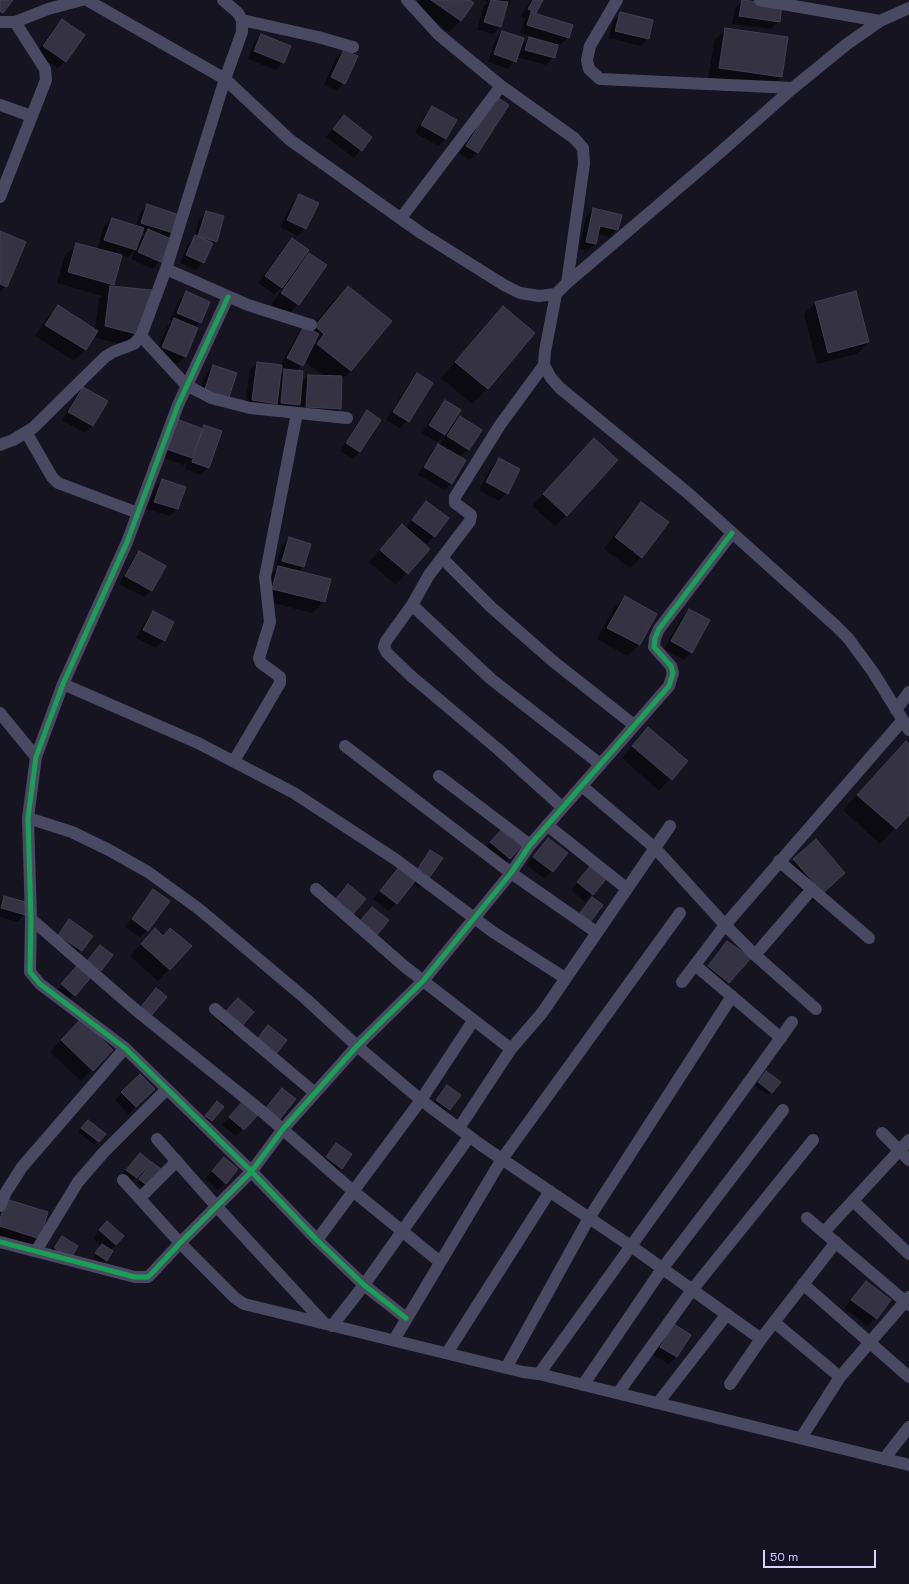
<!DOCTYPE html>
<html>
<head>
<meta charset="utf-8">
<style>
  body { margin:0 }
  #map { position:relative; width:909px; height:1584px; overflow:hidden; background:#161421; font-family:"Space Grotesk",sans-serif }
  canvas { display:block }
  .scale { position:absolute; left:763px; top:1550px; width:113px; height:18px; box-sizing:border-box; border:2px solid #d9d4ff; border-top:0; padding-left:5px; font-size:12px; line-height:14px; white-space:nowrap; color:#d9d4ff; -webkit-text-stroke:3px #130f26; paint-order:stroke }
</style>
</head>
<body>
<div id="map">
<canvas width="909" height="1584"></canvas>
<div class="scale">50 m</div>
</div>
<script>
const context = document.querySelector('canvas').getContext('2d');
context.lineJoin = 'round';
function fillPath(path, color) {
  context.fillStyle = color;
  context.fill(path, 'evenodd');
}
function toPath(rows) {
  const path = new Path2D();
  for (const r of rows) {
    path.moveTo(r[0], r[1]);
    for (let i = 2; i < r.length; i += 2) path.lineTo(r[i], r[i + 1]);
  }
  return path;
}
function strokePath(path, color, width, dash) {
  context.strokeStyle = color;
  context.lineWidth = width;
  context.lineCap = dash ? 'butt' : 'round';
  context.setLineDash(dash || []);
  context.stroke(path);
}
const shadow = toPath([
  [419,0,468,0,473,3,460,21,449,32,414,7],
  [483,0,512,0,506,6,500,27,493,34,477,30,484,6,488,2],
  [531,0,542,0,533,14,568,38,560,45,557,44,554,57,546,65,516,57,515,61,508,69,488,62,495,40,503,32,520,48,529,38,552,44,553,43,520,33,525,19,521,16],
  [742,1,781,6,779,22,771,29,732,24,735,8],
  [620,14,648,38,641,46,609,38,613,21],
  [62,20,65,61,58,68,36,54,54,28],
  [726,29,781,77,770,88,708,79,714,41],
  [261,35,283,62,276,70,248,59,254,43],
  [344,51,344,83,337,91,324,85,336,58],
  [507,105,477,153,470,160,459,153,489,106],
  [433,107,446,138,438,146,415,133,425,115],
  [344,117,371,137,354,158,326,137],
  [300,195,306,228,298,236,280,227,292,203],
  [148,205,172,233,167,238,160,261,152,269,131,259,135,250,128,257,121,255,113,284,110,287,136,333,124,345,93,337,85,350,74,361,35,336,47,318,58,307,95,330,99,298,102,296,57,283,65,255,77,244,97,249,104,226,112,219,136,226,140,213],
  [141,232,145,234,139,240],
  [594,209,617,229,610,237,597,234,595,244,587,251,579,249,586,217],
  [207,212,216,241,210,248,203,262,196,270,180,263,188,244,193,239,199,219],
  [0,232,6,286,0,292],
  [292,239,297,268,310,255,325,266,298,304,287,316,271,305,284,286,274,294,258,283,284,247],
  [348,287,351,371,341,380,340,408,328,420,245,407,250,370,257,363,280,366,297,335,304,327,310,330,332,302],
  [304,361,324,376,308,376,301,382,296,371],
  [281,366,286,369,280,375],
  [186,293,200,322,195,328,185,356,178,364,155,355,167,327,172,321,170,320,179,300],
  [855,293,868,342,857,354,817,364,804,314,815,303],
  [503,307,534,333,487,389,472,404,441,378],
  [213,366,227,399,219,406,197,399,206,373],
  [418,375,408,421,400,428,386,420,410,382],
  [83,388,92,426,85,433,62,420,76,395],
  [445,401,450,426,460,418,468,449,460,457,452,483,444,490,418,475,431,452,439,445,447,433,437,442,422,433,438,408],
  [367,412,360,452,352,459,340,451,360,419],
  [205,426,208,467,201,475,185,469,188,460,183,465,159,456,170,428,201,429],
  [583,451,566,515,555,526,532,506],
  [499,459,507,493,499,501,479,490,491,467],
  [162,480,184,487,177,509,170,516,147,509,155,487],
  [426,502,434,536,427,544,414,534,413,536,428,549,396,585,369,562,402,526,405,529],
  [642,503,641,557,630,568,604,549,630,514],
  [289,538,310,545,303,567,298,572,324,602,312,613,261,600,267,578,277,569,275,568,282,546],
  [139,552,151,590,144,597,119,584,132,560],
  [625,597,656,614,639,645,628,656,597,639,613,609],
  [689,610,691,652,684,660,664,649,682,617],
  [153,612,164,640,156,648,136,638,146,620],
  [648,729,686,761,659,791,622,758],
  [909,745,909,814,880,844,843,810,891,758],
  [495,837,509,858,502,866,484,850],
  [548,839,567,853,545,879,526,865],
  [431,851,426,880,419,888,412,883,389,911,373,899,399,868,410,877],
  [794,860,844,873,811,903,783,871],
  [584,874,606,878,585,902,571,890],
  [153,891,148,930,140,937,125,927],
  [4,897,25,914,17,922,0,917,0,902],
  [69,920,92,936,74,958,51,942],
  [170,929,190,947,158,981,130,956,144,941,162,937],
  [727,942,750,958,721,990,701,974],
  [100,946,101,970,93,978,91,976,67,1002,55,992,72,972,82,967],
  [149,997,150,1016,142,1024,133,1016],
  [230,1007,240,1027,233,1034,218,1021],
  [81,1021,111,1050,81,1081,50,1052],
  [268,1026,268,1061,250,1047],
  [140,1075,154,1089,128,1114,115,1100],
  [763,1076,771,1092,768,1095,755,1086],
  [447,1086,449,1109,442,1116,429,1107],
  [214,1106,223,1107,208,1124,202,1120],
  [236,1110,243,1129,236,1136,222,1125],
  [85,1125,104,1134,94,1145,78,1132],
  [336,1144,341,1168,334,1175,319,1165],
  [140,1154,149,1162,129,1185,119,1178],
  [224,1158,225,1183,218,1190,205,1179],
  [152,1164,144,1189,137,1183],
  [0,1207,39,1238,28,1249,0,1241],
  [100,1230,116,1245,110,1250,112,1252,102,1264,93,1257,101,1246,93,1238],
  [62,1237,77,1246,48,1255,54,1245],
  [866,1282,890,1300,868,1326,844,1308],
  [674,1326,690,1335,676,1357,669,1364,653,1355,667,1333]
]);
const building = toPath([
  [0,0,13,0,3,13,0,11,0,0],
  [431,0,470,0,474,3,461,21,431,0],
  [491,0,508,2,501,27,484,22,491,0],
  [533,0,543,0,536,13,528,9,533,0],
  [742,0,782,5,780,22,739,16,742,0],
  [531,12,573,25,569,38,527,25,531,12],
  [620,12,653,20,649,39,615,31,620,12],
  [62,19,85,35,66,62,43,46,62,19],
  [725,28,788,37,782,77,719,68,725,28],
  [502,31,524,38,516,62,494,54,502,31],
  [261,34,291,46,284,63,254,51,261,34],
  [529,37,558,45,555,58,525,50,529,37],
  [344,50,358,56,345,84,331,77,344,50],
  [497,97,509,105,478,153,466,146,497,97],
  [432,106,457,120,446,139,421,125,432,106],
  [344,115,372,137,362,151,333,129,344,115],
  [299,194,319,203,306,229,287,220,299,194],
  [147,204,179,215,173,233,141,223,147,204],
  [593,208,622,215,618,230,600,226,596,244,586,242,593,208],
  [206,211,224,216,217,242,198,236,206,211],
  [112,218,144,228,136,250,104,240,112,218],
  [148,229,171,239,161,262,138,252,148,229],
  [0,231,26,242,7,287,0,284,0,231],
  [195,235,213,243,204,263,186,255,195,235],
  [292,238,309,250,282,288,265,276,292,238],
  [76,243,122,255,114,285,68,272,76,243],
  [309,253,327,265,299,305,281,293,309,253],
  [110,286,152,290,137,334,105,326,110,286],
  [348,286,392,321,351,371,317,344,324,334,315,326,348,286],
  [186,291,210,302,201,323,177,313,186,291],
  [856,291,869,342,828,353,815,302,856,291],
  [58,305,98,331,86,350,45,325,58,305],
  [503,306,535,333,488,389,455,362,503,306],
  [174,318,198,328,186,357,162,347,174,318],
  [304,326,319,334,303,366,287,358,304,326],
  [257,362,282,365,277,404,252,400,257,362],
  [213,365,237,373,228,400,204,392,213,365],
  [284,369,303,371,300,405,281,403,284,369],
  [417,373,433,383,409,422,393,412,417,373],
  [308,375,342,376,341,409,306,407,308,375],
  [83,387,108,401,93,426,68,412,83,387],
  [445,400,461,410,445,435,429,425,445,400],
  [367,410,381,420,360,452,346,443,367,410],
  [460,416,482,430,469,450,447,436,460,416],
  [177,419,203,429,192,458,166,449,177,419],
  [204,425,222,431,209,468,192,462,204,425],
  [594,438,618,460,567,516,543,494,594,438],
  [438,444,466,460,452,484,424,467,438,444],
  [499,458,520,469,508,494,486,482,499,458],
  [162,479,186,487,178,509,154,502,162,479],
  [426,501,449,518,435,537,412,520,426,501],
  [641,502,669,522,642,558,615,537,641,502],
  [402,524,430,549,408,574,380,550,402,524],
  [289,537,311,544,304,567,282,561,289,537],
  [139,551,166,566,152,591,125,576,139,551],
  [278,566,331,579,325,602,272,589,278,566],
  [625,596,657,614,640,645,607,628,625,596],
  [689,609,710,620,692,653,671,641,689,609],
  [153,611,174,622,165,641,143,630,153,611],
  [648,727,688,761,672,780,632,746,648,727],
  [906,741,909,744,909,815,896,829,857,795,906,741],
  [503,828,522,845,510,859,490,842,503,828],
  [548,838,568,853,553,872,533,857,548,838],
  [816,839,845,873,823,893,793,859,816,839],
  [430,850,443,858,427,881,415,873,430,850],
  [591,865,607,878,593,895,577,882,591,865],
  [399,867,416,880,397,904,380,891,399,867],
  [348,884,366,899,353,914,335,900,348,884],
  [153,889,170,901,148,931,132,919,153,889],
  [4,896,29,903,26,915,1,908,4,896],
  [592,897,603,905,591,921,580,913,592,897],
  [372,907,389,920,377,935,360,921,372,907],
  [69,919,93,936,82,951,58,935,69,919],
  [155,928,163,936,170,928,192,946,170,970,141,944,155,928],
  [727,941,751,958,729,983,708,966,727,941],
  [100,945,113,955,101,971,87,961,100,945],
  [79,963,93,975,75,996,61,984,79,963],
  [156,988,167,997,150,1017,140,1008,156,988],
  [238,998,254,1012,241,1027,224,1013,238,998],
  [81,1019,113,1050,93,1071,61,1040,81,1019],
  [268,1025,287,1040,276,1054,257,1039,268,1025],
  [766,1071,781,1082,772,1093,758,1082,766,1071],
  [140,1074,155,1089,136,1107,121,1092,140,1074],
  [447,1085,461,1095,450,1110,436,1100,447,1085],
  [282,1088,296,1099,280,1119,266,1108,282,1088],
  [217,1101,224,1107,212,1121,205,1116,217,1101],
  [243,1101,258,1115,244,1130,229,1117,243,1101],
  [88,1120,106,1134,99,1142,81,1128,88,1120],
  [336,1143,352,1154,342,1169,326,1157,336,1143],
  [140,1153,151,1162,137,1178,126,1170,140,1153],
  [224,1157,238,1169,226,1184,212,1171,224,1157],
  [152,1162,161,1169,148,1186,139,1179,152,1162],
  [6,1199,48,1212,40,1239,0,1226,0,1219,6,1199],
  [107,1221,124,1236,116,1245,99,1230,107,1221],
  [62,1236,78,1246,71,1258,54,1248,62,1236],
  [102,1244,113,1251,107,1261,95,1253,102,1244],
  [866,1281,891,1300,877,1319,851,1300,866,1281],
  [674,1324,691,1335,677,1357,660,1347,674,1324]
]);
const minor = toPath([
  [87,0,225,79,290,140,421,233,504,285,520,293,539,296,556,294],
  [617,0,590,46,587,60,589,69,600,79,793,88],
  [760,0,880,21],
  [909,8,880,21,847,44,793,88,716,156,567,283,556,294,545,351,544,365,551,378,560,388,689,494,836,626,848,638,873,672,909,730],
  [242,20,318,37,353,47],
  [0,22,15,22,48,9,82,0],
  [501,86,574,138,583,148,584,164,567,283],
  [0,105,31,116],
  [0,197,46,80,45,69,15,22],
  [401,218,501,86,438,34,407,0],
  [166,269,248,305,311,325],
  [228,297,178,405,127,542,63,684,36,757,28,818,31,919,30,972,40,984,125,1048,249,1169,317,1240,364,1285,406,1318],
  [141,336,186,385,211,398,250,408,347,418],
  [544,365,500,425,455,497,455,503,471,515,470,521,429,575,412,605,386,641,384,647,387,653,411,676,499,750,562,807],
  [26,432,52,477,58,483,138,513],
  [0,445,13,440,33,428,105,357,113,352,134,344,141,336,166,269,225,79,242,32,242,20,238,13,223,0],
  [442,558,491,607,554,662,634,725],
  [412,605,491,679,600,764],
  [63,684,198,743,294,793,395,859,493,932,565,978],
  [896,710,909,692],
  [0,713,36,757],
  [345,746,511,873,596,932],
  [234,761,280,683,280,677,261,663,259,658,270,622,265,577,297,413],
  [439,776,530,845],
  [582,786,655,848,725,925,755,955,816,1009],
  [28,818,72,832,109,850,148,872,199,909,306,999,357,1046,421,1100,481,1145,638,1251,761,1339],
  [547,825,626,888],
  [779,861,869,938],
  [316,889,404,966,511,1049],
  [31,919,137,1011,264,1113,353,1191,440,1262],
  [755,955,812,889],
  [695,965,781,1038],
  [682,982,725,925,902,721],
  [215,1009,315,1093],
  [459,1128,511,1049,542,1013,670,826],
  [882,1133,909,1160],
  [157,1139,217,1207,325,1324],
  [123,1180,180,1243,235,1298,244,1304,523,1372,539,1374,792,1022],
  [140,1198,177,1161],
  [853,1201,909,1254],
  [0,1206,6,1192,22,1167,125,1048],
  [807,1218,909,1305],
  [824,1232,909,1140],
  [317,1240,421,1100,473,1021],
  [0,1242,135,1277,148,1277,154,1271,180,1243,251,1172,283,1129,357,1046,423,981,511,873,530,845,669,686,673,673,671,666,654,647,655,638,659,629,732,533],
  [36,1251,78,1182,103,1153,167,1089],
  [803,1284,909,1377],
  [774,1322,840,1377],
  [332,1326,364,1285,469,1137],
  [394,1340,502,1159,680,913],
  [447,1353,550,1191],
  [506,1368,589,1218,732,996],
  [539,1374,909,1465],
  [730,1384,761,1339,836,1242],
  [583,1385,662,1269,783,1110],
  [618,1393,692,1290,813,1140],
  [658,1403,727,1314],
  [801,1438,840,1377,909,1297],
  [884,1459,909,1427]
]);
const cycleway = toPath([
  [228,297,178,405,127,542,63,684,36,757,28,818,31,919,30,972,40,984,125,1048,249,1169,317,1240,364,1285,406,1318],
  [0,1242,135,1277,148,1277,154,1271,180,1243,251,1172,283,1129,357,1046,423,981,511,873,530,845,669,686,673,673,671,666,654,647,655,638,659,629,732,533]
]);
fillPath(shadow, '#0007');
fillPath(building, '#343243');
strokePath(building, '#433f54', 1);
strokePath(minor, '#4a4962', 12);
strokePath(cycleway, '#1a9f57', 5);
</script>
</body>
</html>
